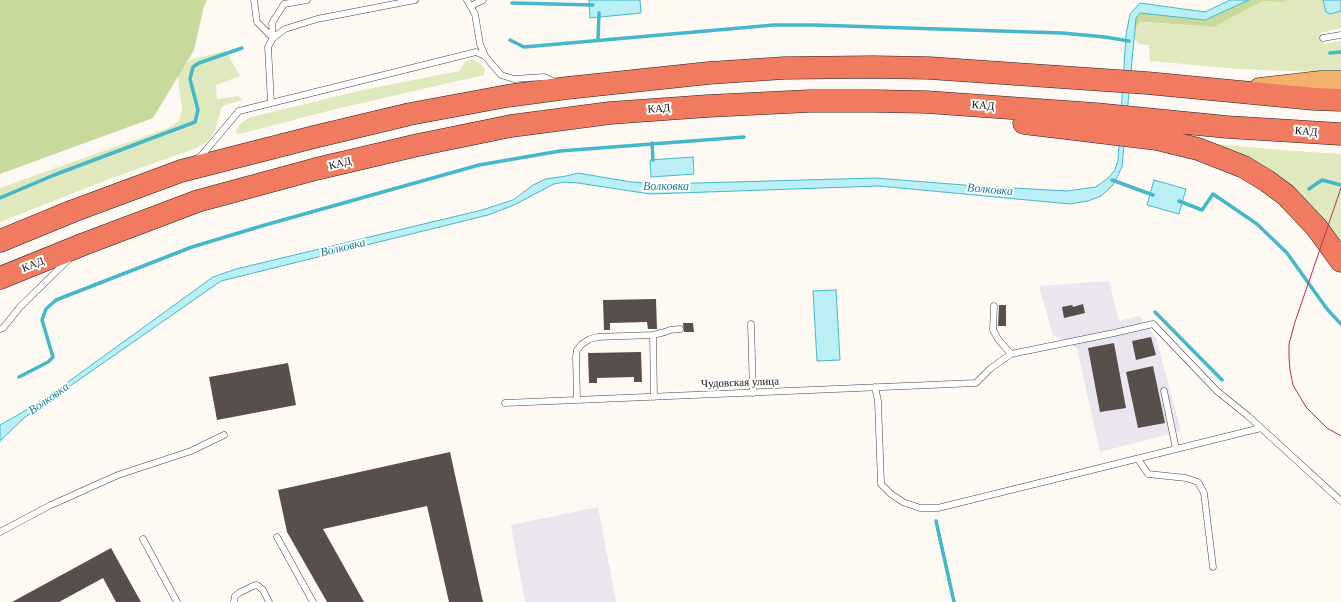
<!DOCTYPE html>
<html>
<head>
<meta charset="utf-8">
<style>
  body { margin:0 }
  canvas { display:block; background:#fff9f3 }
</style>
</head>
<body>
<canvas width="1341" height="602"></canvas>
<script>
const context = document.querySelector('canvas').getContext('2d');
context.lineJoin = 'round';
function fillPath(path, color) {
  context.fillStyle = color;
  context.fill(path, 'evenodd');
}
function toPath(rows) {
  const path = new Path2D();
  for (const r of rows) {
    path.moveTo(r[0], r[1]);
    for (let i = 2; i < r.length; i += 2) path.lineTo(r[i], r[i + 1]);
  }
  return path;
}
function strokePath(path, color, width, dash) {
  context.strokeStyle = color;
  context.lineWidth = width;
  context.lineCap = dash ? 'butt' : 'round';
  context.setLineDash(dash || []);
  context.stroke(path);
}
function label(font, color, halo, rows, align = 'center') {
  context.font = font + ' Georgia,serif';
  context.lineWidth = 4;
  context.setLineDash([]);
  context.textBaseline = 'middle';
  context.strokeStyle = halo;
  context.fillStyle = color;
  for (const [text, x, y, turn = 0] of rows) {
    context.save();
    context.translate(x, y);
    context.rotate((+turn || 0) * Math.PI / 180);
    context.textAlign = isNaN(turn) ? turn : align;
    if (halo) context.strokeText(text, 0, 0);
    context.fillText(text, 0, 0);
    context.restore();
  }
}
const industrial = toPath([
  [1109,281,1119,321,1139,316,1156,338,1181,431,1100,452,1077,348,1053,335,1039,286],
  [598,507,616,602,525,602,511,525]
]);
const green = toPath([
  [1287,0,1323,0,1326,11,1330,14,1341,11,1341,28,1321,33,1324,44,1341,41,1341,73,1238,69,1150,61,1149,45,1139,44,1135,40,1135,29,1140,22,1214,27,1263,1,1281,2],
  [226,51,240,76,216,85,217,99,238,96,243,100,222,106,215,131,207,142,194,149,109,179,0,222,0,188,168,128,179,121,182,111,177,70,192,59],
  [469,60,474,60,481,64,485,70,484,75,340,108,239,134,236,133,236,130,239,125,247,119,251,117,363,90,459,71,465,62],
  [1204,143,1281,150,1341,154,1341,254,1338,250]
]);
const forest = toPath([
  [0,0,207,0,204,6,194,50,153,118,0,174],
  [1249,0,1287,0,1281,2,1263,1,1214,27,1146,22,1140,22,1135,29,1136,18,1140,13,1205,20]
]);
const water = toPath([
  [589,0,640,0,641,13,590,18,589,0],
  [1230,0,1249,0,1205,20,1140,13,1136,18,1135,29,1122,167,1113,185,1101,196,1088,201,1070,204,879,186,650,194,578,183,564,182,554,184,514,205,488,215,221,281,24,418,0,441,0,425,23,412,68,382,213,277,236,269,482,210,513,200,533,185,546,179,566,176,578,173,631,182,661,184,875,178,977,186,1067,191,1096,187,1108,178,1115,170,1118,160,1126,35,1130,14,1140,3,1205,12,1230,0],
  [1323,0,1341,0,1341,11,1330,14,1326,12,1323,0],
  [693,157,694,174,651,177,650,160,693,157],
  [1154,180,1186,189,1179,214,1147,205,1154,180],
  [836,290,840,360,817,361,813,291,836,290]
]);
const stream = toPath([
  [512,3,593,5],
  [510,40,524,47,774,25,814,25,1062,33,1105,37,1129,41],
  [598,40,599,13],
  [1330,53,1341,52],
  [652,143,653,160],
  [1112,180,1153,195],
  [1309,189,1322,180,1341,185],
  [0,198,54,175,195,122,198,110,190,79,193,67,199,63,242,48],
  [1179,201,1202,210,1213,194,1257,224,1287,253,1327,309,1341,324],
  [1155,312,1222,380],
  [19,377,48,362,53,357,42,320,46,309,56,300,192,247,265,225,479,165,560,151,744,137],
  [936,521,954,602]
]);
const building = toPath([
  [656,299,657,329,648,329,647,322,610,323,610,330,604,330,603,300],
  [1083,304,1085,313,1064,318,1062,307,1072,305,1073,307],
  [999,305,1006,305,1006,326,998,326],
  [683,323,693,323,694,332,684,332],
  [1151,337,1156,355,1136,360,1132,341],
  [1114,343,1126,408,1100,412,1088,348],
  [641,352,642,382,634,382,634,377,597,378,597,383,589,383,588,353],
  [288,363,296,405,217,420,209,377],
  [1153,366,1165,423,1138,428,1126,372],
  [450,452,483,602,449,602,427,506,323,529,364,602,327,602,287,532,278,490],
  [111,548,141,602,116,602,103,578,59,602,12,602]
]);
const lane = toPath([
  [254,0,257,22,273,38],
  [467,0,475,14,480,44,485,56],
  [471,6,483,0],
  [273,38,272,23,284,4,307,0],
  [1323,38,1341,35],
  [271,103,268,47,273,38,285,29,317,19,415,0],
  [196,159,201,156,239,111,476,52,485,56,501,75,514,79,544,77,557,83],
  [994,306,993,330,998,339,1011,354],
  [751,324,753,393],
  [0,329,3,328,20,307,70,258],
  [653,335,665,332,670,330,680,329],
  [875,387,878,401,881,484,891,494,903,502,920,508,938,508,1261,428],
  [1164,391,1176,449],
  [577,400,576,357,577,350,582,344,590,339,597,337,653,335,654,397],
  [505,403,976,383,991,368,1011,354,1114,333,1153,324,1217,391,1248,416,1341,501],
  [1138,459,1148,474,1186,478,1198,482,1204,493,1213,567],
  [0,532,51,505,118,475,191,451,224,435],
  [277,537,313,602],
  [143,539,177,602],
  [234,602,235,596,239,593,253,586,257,585,263,590,269,602]
]);
const primary = toPath([
  [1259,88,1321,81,1341,81]
]);
const highway = toPath([
  [1024,123,1157,139,1198,149,1244,167,1267,181,1286,195,1317,228,1341,261],
  [0,241,73,211,181,171,314,137,410,114,507,96,567,88,709,73,784,68,873,67,929,68,1147,83,1314,99,1341,100],
  [0,278,84,244,198,201,316,169,418,145,511,126,610,113,708,106,810,101,873,101,926,102,1095,114,1227,127,1341,134]
]);
const tram = toPath([
  [1341,188,1295,322,1289,344,1289,357,1290,370,1293,385,1306,407,1327,428,1341,436]
]);
const streetNames = [
  ["КАД",983,106,4],
  ["КАД",659,109,-4],
  ["КАД",1306,132,4],
  ["КАД",340,164,-14],
  ["КАД",33,265,-22],
  ["Чудовская улица",740,383,-2]
];
const waterNames = [
  ["Волковка",666,187],
  ["Волковка",990,190,5],
  ["Волковка",343,248,-14],
  ["Волковка",49,399,-35]
];
fillPath(industrial, '#eae5ee');
fillPath(green, '#e0e9bd');
fillPath(forest, '#c8d99c');
fillPath(water, '#b9eff5');
strokePath(water, '#42b8ca', 1);
strokePath(stream, '#42b8ca', 3.5);
fillPath(building, '#584e4c');
strokePath(lane, '#434343', 7);
strokePath(primary, '#212121', 21);
strokePath(highway, '#212121', 23);
strokePath(lane, '#fff', 6);
strokePath(primary, '#f4af6d', 20);
strokePath(highway, '#f07b60', 22);
strokePath(tram, '#bd2a59', 1);
label('11px', '#101010', '#fff', streetNames);
label('italic 12px', '#1a7e92', '#fff', waterNames);
</script>
</body>
</html>
